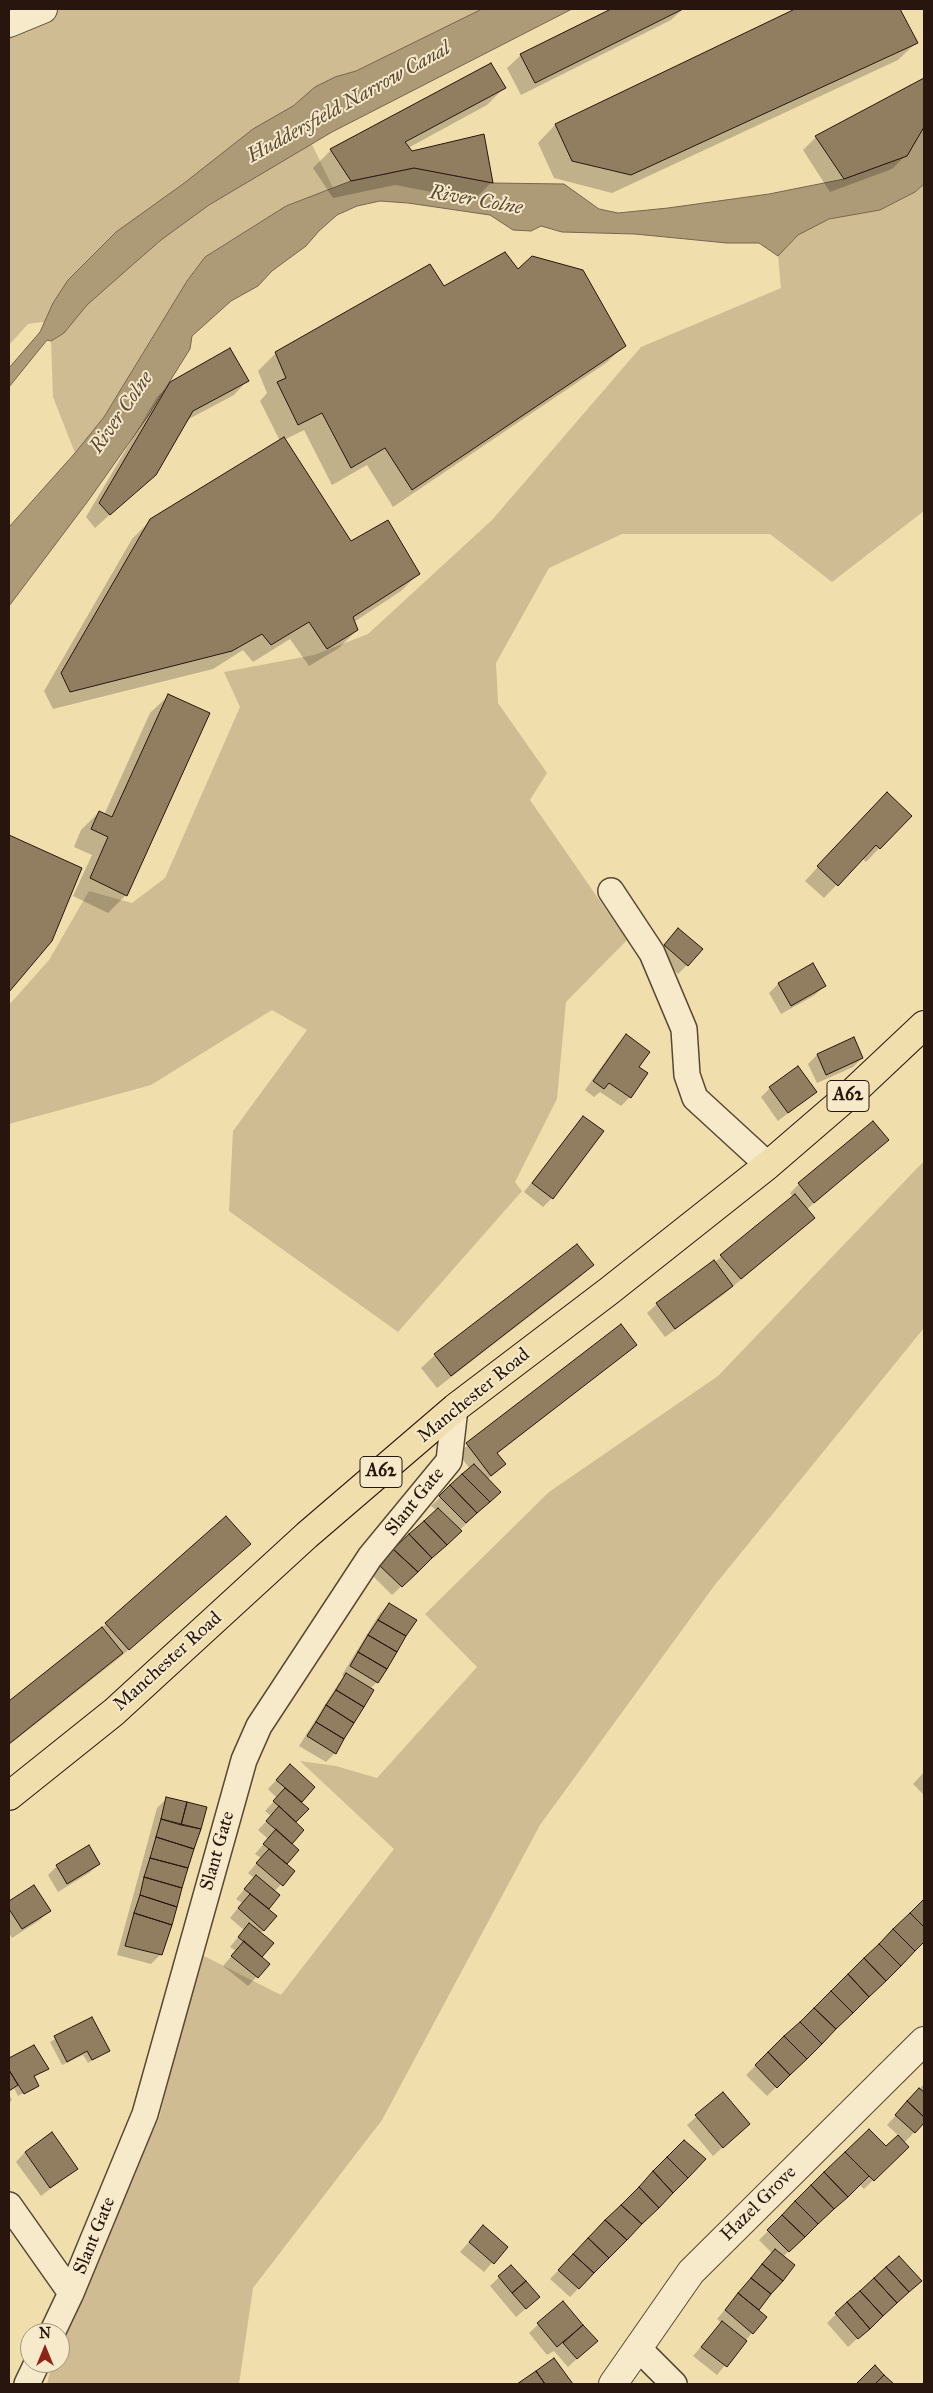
<!DOCTYPE html>
<html>
<head>
<meta charset="utf-8">
<style>
  body { margin:0 }
  #map { position:relative; width:933px; height:2393px; overflow:hidden; background:#f1dead; font-family:"IM FELL Great Primer",serif }
  canvas { display:block }
  .frame { position:absolute; inset:0; border:10px solid #28160e; pointer-events:none }
  .north { position:absolute; left:20px; top:2323px; width:50px; height:50px; box-sizing:border-box; background:#f6eaca; border:1px solid #a4957f; border-radius:50%; rotate:0deg; font-size:14px; font-weight:700; line-height:20px; text-align:center; color:#28160e }
  .north::after { content:''; display:block; margin:auto; width:18px; height:22px; background:#8f2418; clip-path:polygon(50% 0,100% 100%,50% 72%,0 100%) }
</style>
</head>
<body>
<div id="map">
<canvas width="933" height="2393"></canvas>
<div class="frame"></div>
<div class="north">N</div>
</div>
<script>
const context = document.querySelector('canvas').getContext('2d');
context.lineJoin = 'round';
function fillPath(path, color) {
  context.fillStyle = color;
  context.fill(path, 'evenodd');
}
function toPath(rows) {
  const path = new Path2D();
  for (const r of rows) {
    path.moveTo(r[0], r[1]);
    for (let i = 2; i < r.length; i += 2) path.lineTo(r[i], r[i + 1]);
  }
  return path;
}
function strokePath(path, color, width, dash) {
  context.strokeStyle = color;
  context.lineWidth = width;
  context.lineCap = dash ? 'butt' : 'round';
  context.setLineDash(dash || []);
  context.stroke(path);
}
function label(font, color, halo, rows, align = 'center') {
  context.font = font + ' "IM FELL Great Primer",serif';
  context.lineWidth = 4;
  context.setLineDash([]);
  context.textBaseline = 'middle';
  context.strokeStyle = halo;
  context.fillStyle = color;
  for (const [text, x, y, turn = 0] of rows) {
    context.save();
    context.translate(x, y);
    context.rotate((+turn || 0) * Math.PI / 180);
    context.textAlign = isNaN(turn) ? turn : align;
    if (halo) context.strokeText(text, 0, 0);
    context.fillText(text, 0, 0);
    context.restore();
  }
}
const green = toPath([
  [9,9,482,9,356,71,335,77,293,105,333,188,286,206,205,257,187,281,104,417,75,453,53,397,51,341,64,333,42,322,28,324,9,345],
  [924,184,924,511,832,582,770,534,622,534,549,568,496,663,498,703,547,773,530,800,627,940,566,1002,557,1099,515,1182,522,1191,398,1332,229,1211,233,1131,307,1030,272,1010,151,1085,9,1124,9,1005,49,960,89,891,132,903,165,878,240,707,224,672,314,655,368,634,492,520,641,347,781,288,778,256,797,235,829,219,880,210,915,192],
  [924,1161,924,1328,714,1586,540,1825,382,2120,253,2288,239,2384,47,2384,52,2363,60,2363,60,2339,160,2115,200,1954,281,1995,394,1849,300,1761,336,1766,377,1778,477,1667,425,1614,549,1492,718,1376]
]);
const water = toPath([
  [482,9,572,9,332,132,209,205,161,240,130,267,87,305,64,333,51,341,47,340,9,387,9,368,40,332,53,303,68,280,116,232,183,184,253,129,293,106,315,87,335,77,356,71,482,9],
  [924,126,924,184,915,192,880,210,829,219,798,235,778,256,759,243,727,243,635,234,562,232,541,226,531,231,513,230,490,215,408,203,380,201,357,206,337,215,319,231,306,246,272,271,258,286,231,301,192,336,190,349,148,416,88,501,9,606,9,527,75,453,104,417,187,281,205,257,286,206,351,181,414,168,493,183,564,184,599,209,618,213,668,208,769,194,844,179,907,156,924,126]
]);
const shadow = toPath([
  [614,9,683,9,671,20,521,95,507,68,521,55],
  [797,9,899,9,916,43,898,60,612,193,554,178,538,143,555,125],
  [924,80,924,123,906,155,892,169,830,192,803,150,816,137],
  [504,88,487,105,408,148,411,152,492,182,474,200,395,185,333,198,313,168,331,150],
  [430,265,444,287,518,271,624,346,606,363,393,507,367,465,332,485,304,430,284,440,350,542,419,573,401,591,354,622,357,630,339,648,309,666,290,639,253,662,243,650,213,669,53,709,44,691,132,539,151,520,280,441,260,401,267,393,258,371,276,353],
  [247,381,234,395,187,420,145,483,95,528,86,517,157,397,171,383],
  [168,696,126,895,108,913,73,896,92,855,74,847,81,830,99,812,104,815,150,713],
  [873,807,910,816,866,862,862,858,824,898,805,881],
  [9,836,81,868,51,941,9,990],
  [669,939,687,965,678,974,656,954],
  [812,965,824,986,815,995,781,1014,769,993,778,984],
  [626,1036,638,1068,630,1097,621,1106,600,1092,594,1097,585,1090,617,1045],
  [853,1039,862,1058,853,1067,817,1083,808,1064,817,1055],
  [770,1088,815,1092,778,1121,761,1097],
  [583,1117,552,1198,543,1207,524,1192],
  [872,1123,887,1140,806,1210,813,1218,723,1295,665,1337,647,1313,657,1304,715,1262,793,1197,790,1193,799,1184],
  [592,1265,579,1278,437,1388,421,1368,435,1355],
  [621,1326,636,1345,497,1454,505,1464,488,1479,490,1501,392,1595,369,1572,437,1511,431,1506,470,1469,458,1453],
  [226,1518,240,1553,119,1658,9,1745,9,1702,97,1632],
  [389,1604,377,1682,370,1689,335,1753,326,1762,299,1746,338,1684,344,1677,342,1675,380,1613],
  [924,1772,924,1795,913,1784],
  [281,1775,314,1788,300,1802,307,1809,294,1822,290,1844,297,1850,285,1864,293,1871,274,1892,278,1895,267,1909,264,1930,260,1933,260,1957,268,1964,248,1986,223,1966,236,1951,230,1947,244,1930,230,1918,242,1903,236,1899,254,1878,248,1873,261,1858,255,1854,268,1839,258,1830,271,1816,265,1811,277,1798,268,1789],
  [166,1799,161,1954,151,1964,117,1955,157,1808],
  [99,1864,89,1873,58,1892,48,1875,57,1866],
  [34,1887,49,1911,40,1920,12,1938,9,1933,9,1903],
  [924,1900,924,1942,767,2096,746,2075],
  [91,2018,108,2051,88,2063,83,2055,62,2065,50,2042],
  [33,2047,47,2068,33,2078,38,2086,34,2089,34,2087,18,2096,14,2088,9,2091,9,2059],
  [924,2084,924,2122,904,2143,907,2147,864,2189,859,2184,783,2257,794,2265,757,2310,752,2333,717,2375,693,2356,721,2323,717,2319,772,2253,759,2240,869,2131,886,2148,898,2135,887,2125],
  [723,2093,749,2124,713,2156,687,2125],
  [9,2094,12,2100,9,2103],
  [684,2142,704,2159,570,2297,550,2279],
  [25,2152,76,2169,41,2196,16,2162],
  [474,2236,506,2247,484,2272,460,2252],
  [499,2277,529,2306,516,2317,490,2286],
  [911,2290,848,2347,827,2323,836,2314],
  [563,2302,596,2341,568,2367,554,2351,547,2355,529,2333],
  [553,2360,572,2384,519,2384]
]);
const building = toPath([
  [611,9,683,9,535,83,520,54,611,9],
  [795,9,900,9,918,43,631,175,572,161,555,124,795,9],
  [491,63,506,88,405,142,412,151,484,134,493,183,414,168,351,181,330,149,491,63],
  [924,78,924,127,907,156,844,179,815,136,924,78],
  [505,252,518,269,532,256,583,270,626,346,412,490,385,448,351,468,322,413,298,425,277,382,286,378,275,352,430,264,444,286,505,252],
  [230,348,249,381,193,411,156,475,110,515,99,503,170,382,230,348],
  [284,437,351,541,388,520,420,574,353,617,358,630,327,649,309,622,271,645,262,634,232,651,70,692,61,673,150,519,284,437],
  [168,694,210,713,127,896,90,878,108,837,91,829,99,811,112,817,168,694],
  [887,792,912,816,880,849,876,845,838,886,817,866,887,792],
  [9,835,82,868,52,941,9,992,9,835],
  [678,928,703,949,688,966,664,945,678,928],
  [813,963,826,986,791,1006,778,983,813,963],
  [626,1034,650,1052,639,1067,648,1073,631,1098,609,1083,604,1089,593,1081,626,1034],
  [854,1037,863,1058,826,1075,817,1054,854,1037],
  [798,1066,817,1092,788,1113,769,1087,798,1066],
  [583,1116,604,1131,553,1199,532,1183,583,1116],
  [873,1121,889,1140,814,1203,798,1183,873,1121],
  [795,1194,815,1218,741,1279,720,1255,795,1194],
  [577,1244,594,1265,451,1376,434,1354,577,1244],
  [714,1260,733,1286,675,1329,656,1303,714,1260],
  [621,1324,637,1345,497,1453,506,1464,491,1476,466,1443,621,1324],
  [474,1464,501,1492,490,1502,462,1474,474,1464],
  [462,1474,490,1502,477,1513,450,1485,462,1474],
  [450,1485,477,1513,466,1523,439,1496,450,1485],
  [438,1508,462,1531,447,1545,424,1521,438,1508],
  [226,1516,251,1544,129,1650,105,1623,226,1516],
  [424,1521,447,1545,432,1558,409,1534,424,1521],
  [409,1534,432,1558,418,1572,393,1549,409,1534],
  [393,1549,418,1572,402,1587,377,1563,393,1549],
  [389,1603,417,1620,406,1636,378,1620,389,1603],
  [378,1620,406,1636,397,1652,368,1635,378,1620],
  [102,1627,123,1653,9,1744,9,1701,102,1627],
  [368,1635,397,1652,387,1669,358,1652,368,1635],
  [358,1652,387,1669,378,1683,350,1666,358,1652],
  [346,1673,374,1690,364,1707,336,1690,346,1673],
  [336,1690,364,1707,354,1723,326,1705,336,1690],
  [326,1705,354,1723,344,1739,316,1722,326,1705],
  [316,1722,344,1739,336,1754,307,1736,316,1722],
  [290,1764,315,1787,302,1802,276,1780,290,1764],
  [285,1788,309,1809,296,1822,273,1801,285,1788],
  [166,1797,187,1802,181,1825,161,1819,166,1797],
  [187,1802,207,1807,201,1829,181,1825,187,1802],
  [279,1806,304,1830,292,1844,266,1821,279,1806],
  [161,1819,201,1829,194,1849,156,1837,161,1819],
  [276,1829,299,1850,287,1864,263,1844,276,1829],
  [156,1837,194,1849,188,1868,150,1858,156,1837],
  [89,1845,100,1864,67,1884,56,1865,89,1845],
  [269,1849,295,1871,283,1886,256,1863,269,1849],
  [150,1858,188,1868,182,1888,144,1877,150,1858],
  [256,1875,280,1895,269,1909,244,1889,256,1875],
  [144,1877,182,1888,177,1907,140,1895,144,1877],
  [34,1885,51,1911,22,1929,9,1909,9,1901,34,1885],
  [250,1894,277,1916,264,1931,238,1908,250,1894],
  [140,1895,177,1907,172,1925,134,1913,140,1895],
  [924,1899,924,1927,910,1913,924,1899],
  [134,1913,172,1925,162,1955,125,1946,134,1913],
  [910,1913,924,1927,924,1942,915,1951,893,1929,910,1913],
  [249,1923,274,1943,262,1957,238,1937,249,1923],
  [893,1929,915,1951,901,1966,879,1944,893,1929],
  [244,1941,270,1964,258,1978,231,1956,244,1941],
  [879,1944,901,1966,886,1981,864,1958,879,1944],
  [864,1958,886,1981,869,1997,848,1974,864,1958],
  [848,1974,869,1997,853,2013,831,1991,848,1974],
  [831,1991,853,2013,836,2029,814,2008,831,1991],
  [814,2008,836,2029,822,2044,800,2022,814,2008],
  [92,2017,110,2051,92,2060,87,2051,67,2062,54,2036,92,2017],
  [800,2022,822,2044,807,2059,784,2036,800,2022],
  [784,2036,807,2059,790,2075,768,2052,784,2036],
  [34,2045,49,2069,34,2076,39,2086,24,2094,9,2070,9,2058,34,2045],
  [768,2052,790,2075,777,2088,755,2065,768,2052],
  [9,2070,18,2085,9,2091,9,2070],
  [919,2088,924,2092,924,2117,907,2101,919,2088],
  [723,2092,750,2124,723,2148,695,2115,723,2092],
  [907,2101,924,2117,924,2123,915,2133,895,2115,907,2101],
  [869,2129,886,2146,898,2135,909,2147,874,2181,845,2152,869,2129],
  [52,2132,78,2169,50,2188,25,2152,52,2132],
  [684,2140,706,2159,688,2178,667,2157,684,2140],
  [845,2152,869,2176,848,2197,824,2172,845,2152],
  [667,2157,688,2178,673,2193,653,2171,667,2157],
  [653,2171,673,2193,659,2208,639,2187,653,2171],
  [824,2172,848,2197,834,2209,811,2185,824,2172],
  [811,2185,834,2209,818,2224,795,2201,811,2185],
  [639,2187,659,2208,642,2224,621,2205,639,2187],
  [795,2201,818,2224,805,2237,782,2215,795,2201],
  [621,2205,642,2224,627,2240,605,2220,621,2205],
  [782,2215,805,2237,789,2252,767,2230,782,2215],
  [605,2220,627,2240,609,2258,588,2238,605,2220],
  [483,2225,508,2247,494,2264,469,2242,483,2225],
  [588,2238,609,2258,594,2273,573,2254,588,2238],
  [775,2249,795,2265,783,2281,762,2264,775,2249],
  [573,2254,594,2273,579,2289,558,2270,573,2254],
  [899,2256,922,2281,909,2292,886,2267,899,2256],
  [762,2264,783,2281,771,2294,751,2278,762,2264],
  [511,2265,526,2281,512,2293,498,2276,511,2265],
  [886,2267,909,2292,897,2303,874,2278,886,2267],
  [751,2278,771,2294,759,2310,738,2293,751,2278],
  [874,2278,897,2303,883,2316,860,2291,874,2278],
  [526,2281,540,2297,526,2309,512,2293,526,2281],
  [860,2291,883,2316,870,2329,847,2302,860,2291],
  [738,2293,767,2317,753,2334,725,2310,738,2293],
  [563,2301,583,2325,557,2347,537,2323,563,2301],
  [847,2302,870,2329,858,2339,835,2313,847,2302],
  [722,2321,747,2341,727,2367,701,2347,722,2321],
  [583,2325,598,2341,577,2359,563,2343,583,2325],
  [554,2358,573,2384,545,2384,536,2371,554,2358],
  [875,2365,884,2375,875,2384,856,2384,875,2365],
  [536,2371,545,2384,517,2384,536,2371],
  [884,2375,894,2384,875,2384,884,2375]
]);
const minor = toPath([
  [611,891,652,953,684,1029,687,1075,695,1098,768,1165],
  [9,2205,71,2293],
  [52,2333,71,2293,145,2114,244,1760,259,1726,370,1557,449,1461,455,1408],
  [638,2348,674,2384],
  [27,2384,37,2363]
]);
const tertiary = toPath([
  [9,23,43,9],
  [613,2384,691,2272,924,2041]
]);
const primary = toPath([
  [9,1796,114,1712,307,1535,455,1408,609,1291,768,1165,855,1090,924,1025]
]);
const shields = [
  [848,1096,42],
  [381,1472,42]
];
const shieldNames = [
  ["A62",848,1096],
  ["A62",381,1472]
];
const streetNames = [
  ["Manchester Road",474,1396,-39],
  ["Slant Gate",415,1502,-51],
  ["Manchester Road",168,1662,-42],
  ["Slant Gate",218,1851,-74],
  ["Hazel Grove",759,2204,-45],
  ["Slant Gate",95,2236,-68]
];
const waterNames = [
  ["Huddersfield Narrow Canal",349,103,-29],
  ["River Colne",476,201,10],
  ["River Colne",122,413,-55]
];
fillPath(green, '#cfbc92');
fillPath(water, '#ad9a77');
strokePath(water, '#78654d', 1);
fillPath(shadow, '#0003');
fillPath(building, '#917e61');
strokePath(building, '#28160e', 1);
strokePath(minor, '#5a4836', 28);
strokePath(tertiary, '#5a4836', 30);
strokePath(primary, '#28160e', 30);
strokePath(minor, '#f6eaca', 25);
strokePath(tertiary, '#f6eaca', 28);
strokePath(primary, '#f1dead', 28);
for (const [x, y, w] of shields) {
  const box = new Path2D();
  box.roundRect(x - w / 2, y - 15.5, w, 31, 4);
  context.fillStyle = '#f6eaca';
  context.fill(box);
  strokePath(box, '#28160e', 1);
}
label('bold 18px', '#28160e', null, shieldNames);
label('19px', '#28160e', '#f6eaca', streetNames);
label('italic 20px', '#5d4b38', '#f6eaca', waterNames);
</script>
</body>
</html>
